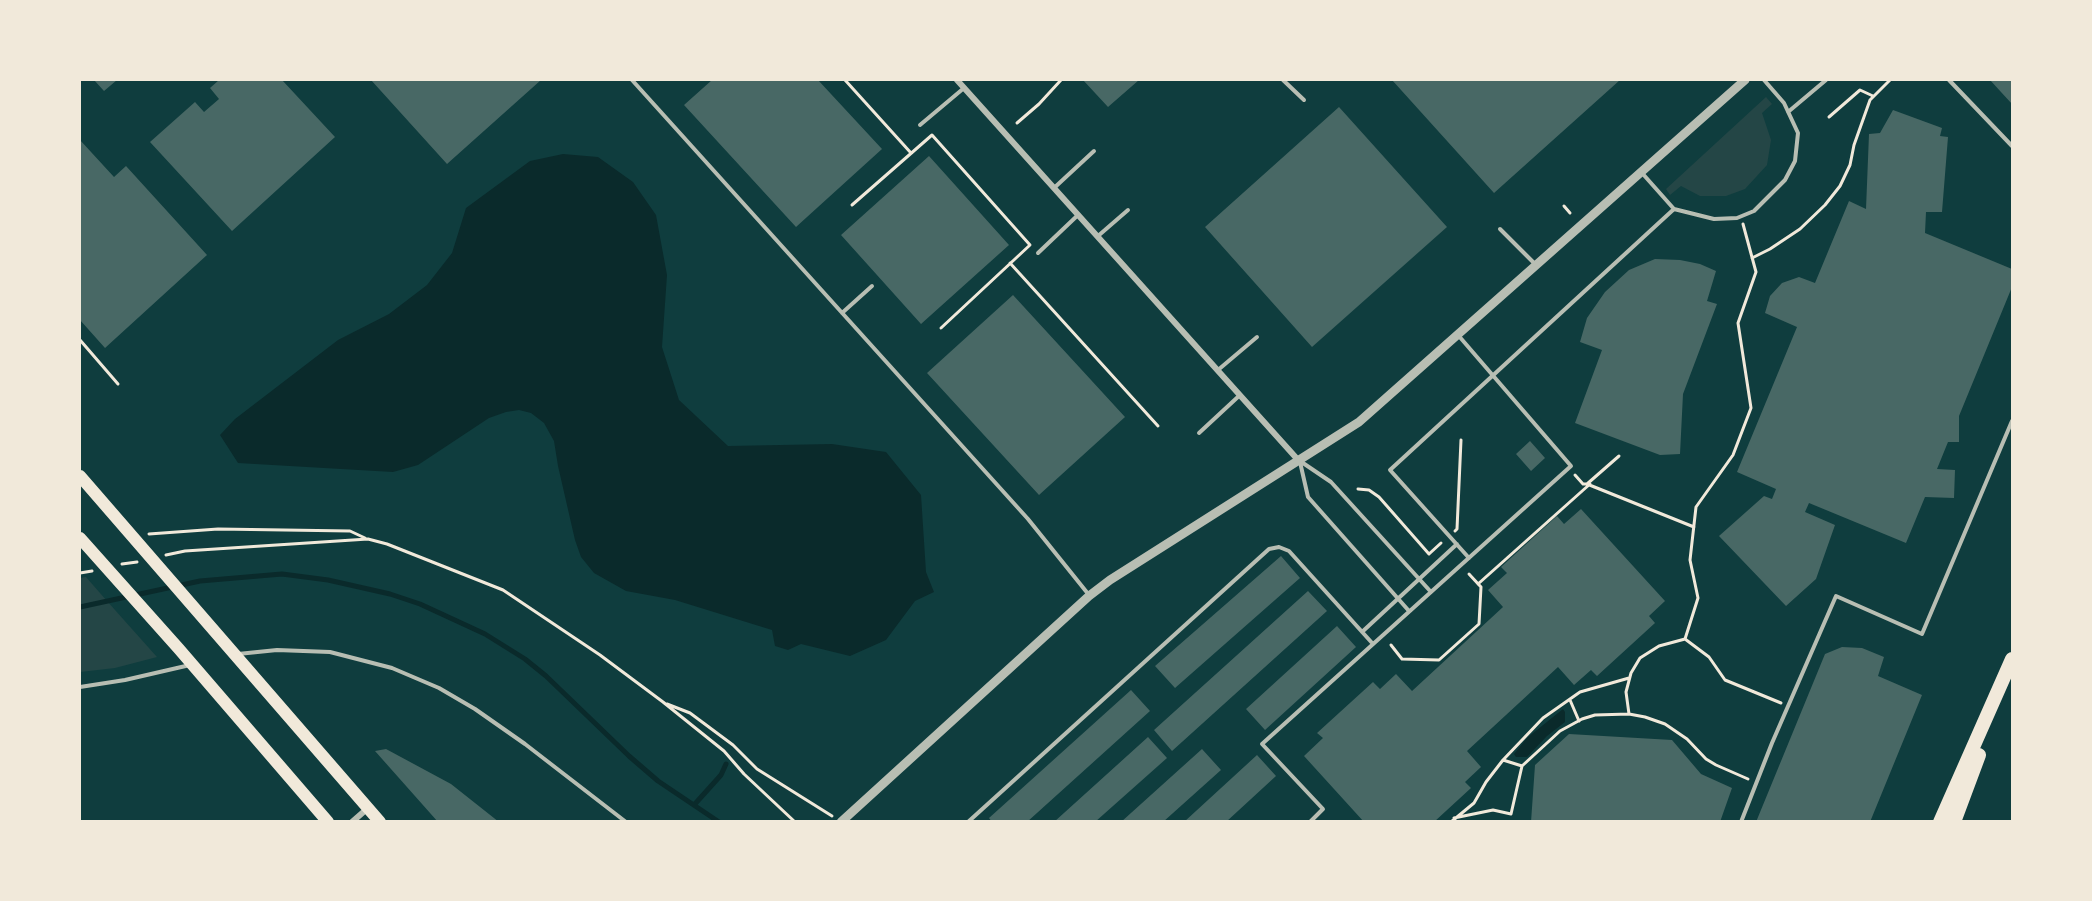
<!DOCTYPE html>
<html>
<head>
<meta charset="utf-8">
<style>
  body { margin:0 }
  #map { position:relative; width:2092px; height:901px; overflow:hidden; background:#0f3d3e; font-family:Figtree,sans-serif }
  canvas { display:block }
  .frame { position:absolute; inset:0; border:81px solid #f1e9da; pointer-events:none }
</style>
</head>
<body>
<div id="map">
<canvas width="2092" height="901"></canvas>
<div class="frame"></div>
</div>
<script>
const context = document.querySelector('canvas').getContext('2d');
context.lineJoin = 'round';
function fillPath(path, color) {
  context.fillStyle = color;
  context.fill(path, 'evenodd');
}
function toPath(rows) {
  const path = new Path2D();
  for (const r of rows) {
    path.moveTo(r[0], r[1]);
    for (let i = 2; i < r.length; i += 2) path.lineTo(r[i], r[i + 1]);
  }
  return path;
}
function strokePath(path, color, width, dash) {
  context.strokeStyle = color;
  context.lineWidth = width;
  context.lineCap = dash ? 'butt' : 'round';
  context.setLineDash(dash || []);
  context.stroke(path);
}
const green = toPath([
  [1766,97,1772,104,1762,113,1771,140,1767,165,1745,189,1726,196,1700,196,1681,186,1670,195,1666,189],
  [86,577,107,601,157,657,115,668,80,672,80,578]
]);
const water = toPath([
  [563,154,598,157,633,182,656,215,667,275,662,347,679,400,728,446,832,444,886,452,921,495,926,572,934,592,915,601,886,640,850,656,801,644,788,650,775,646,772,630,675,600,626,591,594,573,581,557,575,540,558,466,554,441,544,423,531,413,519,410,506,412,489,418,418,465,393,472,238,463,220,435,235,419,338,340,389,314,427,285,452,253,466,208,530,161],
  [1563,709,1565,712,1565,722,1547,736,1527,757,1516,757,1514,754,1527,738]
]);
const stream = toPath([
  [80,607,200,581,282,574,328,580,390,594,420,604,485,634,525,659,546,676,629,756,658,781,719,822],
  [694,805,721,775,726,764]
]);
const building = toPath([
  [94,80,117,80,104,91],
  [219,80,282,80,335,137,232,231,150,142,195,102,204,112,219,99,210,88],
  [371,80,541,80,447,164],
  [712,80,818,80,882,149,796,227,684,105],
  [1083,80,1139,80,1108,107],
  [1392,80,1620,80,1494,193],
  [1990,80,2012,80,2012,104],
  [1339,107,1447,227,1312,347,1205,227],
  [1893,110,1942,128,1940,136,1948,137,1942,212,1926,212,1925,233,2012,269,2012,287,1959,416,1959,442,1948,442,1937,469,1955,470,1954,498,1925,497,1906,543,1809,503,1805,512,1835,525,1816,579,1786,606,1719,536,1764,496,1772,499,1776,489,1737,472,1797,327,1765,313,1770,296,1782,283,1799,277,1815,283,1849,201,1866,209,1869,134,1880,133],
  [80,140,114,177,126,166,207,255,105,348,80,320],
  [929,156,1009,245,921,324,841,235],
  [1655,259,1680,260,1700,264,1716,271,1707,301,1717,304,1683,394,1680,454,1660,455,1575,423,1602,350,1580,342,1587,318,1605,292,1629,270],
  [1013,295,1125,417,1039,495,927,373],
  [1530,441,1545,458,1531,471,1516,454],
  [1581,509,1665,601,1649,616,1655,623,1597,676,1591,670,1574,685,1558,667,1467,751,1481,767,1465,782,1471,788,1434,822,1364,822,1304,756,1323,738,1317,733,1373,682,1380,689,1396,674,1412,691,1503,607,1488,590,1507,573,1501,567,1557,516,1564,524],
  [1281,556,1300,578,1175,688,1155,666],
  [1308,591,1327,611,1172,751,1154,730],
  [1337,626,1356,647,1265,730,1246,709],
  [1842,647,1862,648,1884,657,1878,676,1922,695,1870,822,1756,822,1825,654],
  [1131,690,1150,711,1027,822,992,822,989,818],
  [1569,734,1672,740,1701,774,1732,788,1720,822,1531,822,1535,765],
  [1148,737,1167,758,1095,822,1054,822],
  [386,749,451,784,499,822,438,822,375,751],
  [1202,749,1221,770,1163,822,1121,822],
  [1257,755,1276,776,1226,822,1184,822]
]);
const path = toPath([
  [845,80,911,153],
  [1829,117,1860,90,1873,96],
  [1017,123,1039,104,1061,80],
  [852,205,932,135,1030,245,941,328],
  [1564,206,1570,213],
  [1743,224,1756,272,1738,323,1751,408,1733,455,1696,507,1690,560,1698,598,1685,639,1709,657,1725,680,1781,703],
  [1752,258,1770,249,1800,229,1825,205,1840,186,1850,165,1854,145,1870,100,1890,80],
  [1010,263,1158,426],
  [80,340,118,384],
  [1619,456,1587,484,1694,527],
  [1575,475,1583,484,1587,484],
  [1358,489,1369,490,1379,497,1429,554,1441,543],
  [1455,531,1457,529,1461,440],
  [149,534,218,529,350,531,365,538],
  [166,555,185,551,368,539,387,544,503,590,600,655,663,702,724,751,744,774,795,822],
  [122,564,137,562],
  [80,573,92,571],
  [1478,584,1590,484],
  [1685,639,1659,646,1640,658,1631,673,1626,692,1629,714,1645,717,1665,724,1687,739,1706,759,1716,765,1748,779],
  [1391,645,1402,659,1439,660,1479,624,1481,587,1469,574],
  [1570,700,1579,721],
  [667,704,690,713,733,745,757,769,832,816],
  [1503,760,1522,766,1560,731,1582,719,1595,715,1629,714],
  [1454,818,1493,810,1511,814,1522,766],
  [1451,822,1474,803,1486,782,1503,760,1543,718,1580,692,1629,678]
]);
const service = toPath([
  [632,80,1028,519,1089,595],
  [1283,80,1304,100],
  [1949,80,2012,146],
  [1788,112,1826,80],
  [920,125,964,88],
  [1054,188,1094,151],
  [1674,209,1714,219,1737,218,1754,211,1785,180,1795,161,1798,133,1784,103,1764,80],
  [1500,229,1536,265],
  [1098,236,1128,210],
  [1038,253,1078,215],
  [842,313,872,286],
  [1218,370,1257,337],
  [1199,433,1240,395],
  [1300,461,1331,482,1431,592],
  [1300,462,1308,497,1409,611],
  [1469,558,1390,470,1674,209,1642,173],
  [1362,632,1457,544],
  [238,654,277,650,330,652,392,668,439,688,475,709,525,744,626,822],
  [80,687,125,680,190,665],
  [968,822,1269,549,1279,547,1289,551,1373,644],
  [1310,822,1323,809,1262,744,1571,466,1458,335],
  [1741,822,1772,743,1836,596,1922,634,2012,421]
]);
const minor = toPath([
  [957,80,1299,461],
  [352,822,368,808]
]);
const tertiary = toPath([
  [841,822,1089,596,1110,580,1359,422,1745,80]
]);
const primary = toPath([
  [80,476,380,822],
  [80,538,179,649,328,822]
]);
const motorway = toPath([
  [1940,822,2012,659],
  [1954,822,1979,755]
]);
fillPath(green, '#244646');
fillPath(water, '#0a2a2b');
strokePath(stream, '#0a2a2b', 5);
fillPath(building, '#486865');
strokePath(path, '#f1e9da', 3);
strokePath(service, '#b8beb3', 4);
strokePath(minor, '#b8beb3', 6);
strokePath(tertiary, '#b8beb3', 9);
strokePath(primary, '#f1e9da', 12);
strokePath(motorway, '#f1e9da', 14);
</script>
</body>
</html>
